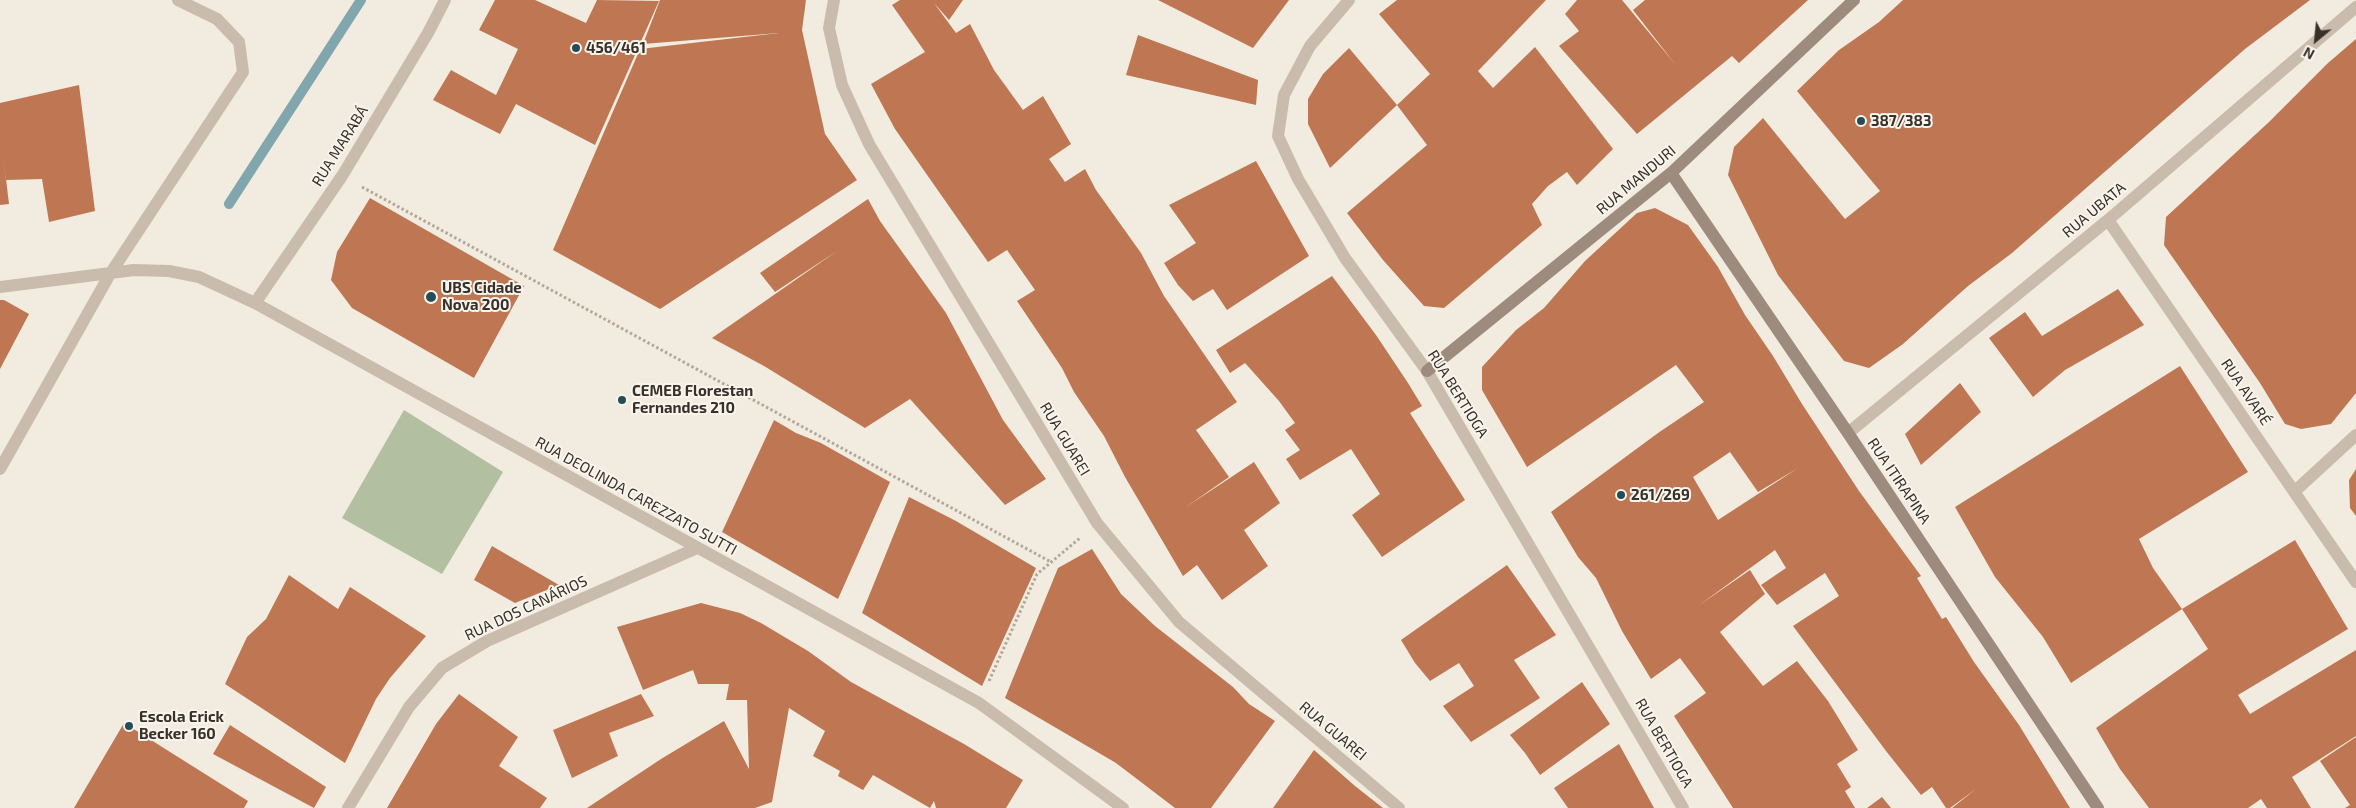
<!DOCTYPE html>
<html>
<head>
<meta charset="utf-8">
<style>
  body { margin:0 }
  #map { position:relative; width:2356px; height:808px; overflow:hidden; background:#f1ebe0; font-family:"Exo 2",sans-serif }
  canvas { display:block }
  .north { position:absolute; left:2291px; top:15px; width:50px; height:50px; -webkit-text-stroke:4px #f9f5ec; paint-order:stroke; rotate:208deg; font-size:14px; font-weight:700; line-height:20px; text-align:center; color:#38302b }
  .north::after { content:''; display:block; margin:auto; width:18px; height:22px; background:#38302b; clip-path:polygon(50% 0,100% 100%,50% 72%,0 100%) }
</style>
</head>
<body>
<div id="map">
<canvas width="2356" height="808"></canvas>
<div class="north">N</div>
</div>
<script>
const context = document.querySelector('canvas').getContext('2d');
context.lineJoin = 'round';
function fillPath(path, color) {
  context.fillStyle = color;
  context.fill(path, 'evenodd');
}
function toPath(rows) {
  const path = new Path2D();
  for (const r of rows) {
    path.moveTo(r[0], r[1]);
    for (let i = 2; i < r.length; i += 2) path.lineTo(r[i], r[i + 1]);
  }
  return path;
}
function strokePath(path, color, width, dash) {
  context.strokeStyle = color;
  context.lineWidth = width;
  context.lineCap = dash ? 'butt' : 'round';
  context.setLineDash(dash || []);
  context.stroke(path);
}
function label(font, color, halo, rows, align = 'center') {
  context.font = font + ' "Exo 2",sans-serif';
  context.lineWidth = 4;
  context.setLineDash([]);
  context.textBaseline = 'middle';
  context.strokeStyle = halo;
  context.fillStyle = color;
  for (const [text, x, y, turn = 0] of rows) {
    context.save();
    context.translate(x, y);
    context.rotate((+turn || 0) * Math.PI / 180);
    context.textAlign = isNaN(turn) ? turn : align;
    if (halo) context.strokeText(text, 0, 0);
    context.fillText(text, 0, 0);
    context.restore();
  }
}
const green = toPath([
  [404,410,503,472,442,574,342,518]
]);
const stream = toPath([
  [229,204,361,0]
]);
const building = toPath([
  [495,0,535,0,586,23,597,0,659,1,595,145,516,104,500,134,433,100,451,70,496,95,518,49,479,30],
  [660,0,806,0,802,30,825,134,857,180,660,309,553,250,640,49,779,33,643,44],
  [900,0,963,0,949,20,934,3,956,33,970,24,994,70,1023,110,1043,96,1071,144,1049,159,1065,182,1085,169,1096,190,1141,253,1164,296,1237,402,1196,430,1229,477,1186,507,1254,462,1280,503,1244,530,1268,566,1222,600,1197,565,1183,576,1125,477,1104,436,1074,392,1062,368,1017,301,1035,290,1007,250,988,262,895,129,871,84,925,52,892,5],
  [1158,0,1289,0,1253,48],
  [1397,0,1546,0,1478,71,1493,88,1535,47,1613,149,1577,185,1567,172,1548,186,1532,204,1542,225,1444,308,1424,306,1383,260,1347,213,1427,145,1397,105,1430,74,1379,14],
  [1577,0,1622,0,1675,64,1633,10,1645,0,1808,0,1739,63,1732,56,1637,134,1559,46,1579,31,1565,14],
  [1903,0,2310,0,2245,49,2012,253,1968,286,1903,344,1869,368,1844,361,1778,275,1728,175,1734,147,1763,118,1845,219,1880,191,1797,91,1839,50,1879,22],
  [1138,35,1258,80,1256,105,1126,75],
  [2356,39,2356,393,2331,424,2301,429,2285,424,2260,383,2164,245,2166,217,2269,122,2328,63],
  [1349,48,1397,105,1330,168,1308,124,1308,99,1323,74],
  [79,85,95,211,49,222,42,179,6,180,3,154,9,204,0,205,0,103],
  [1256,161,1309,256,1227,310,1213,289,1193,301,1178,285,1164,263,1196,243,1169,205],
  [370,198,524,286,474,378,352,308,331,280,337,252],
  [868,199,880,221,946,313,1003,420,1046,479,1005,505,910,399,865,428,764,366,712,338,837,251,775,292,760,273],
  [1655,208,1688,225,1718,267,1745,315,1773,356,1802,404,1859,491,1921,576,1917,578,1942,619,1946,617,1974,662,2019,725,2070,808,1952,808,1976,789,1950,808,1946,808,1932,787,1921,795,1886,751,1793,626,1839,596,1825,573,1777,605,1761,585,1786,568,1775,550,1698,606,1750,570,1765,594,1720,632,1763,686,1797,661,1828,701,1858,750,1837,764,1851,787,1845,791,1855,808,1733,808,1674,716,1706,693,1680,658,1651,679,1622,631,1596,578,1578,557,1551,512,1658,433,1704,402,1676,365,1527,467,1482,390,1482,367,1516,330,1544,308,1585,261,1637,213],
  [1730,452,1758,492,1798,468,1718,520,1693,477],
  [1332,276,1376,335,1408,383,1422,406,1410,413,1465,500,1382,557,1352,515,1380,494,1351,449,1300,480,1286,459,1300,450,1285,430,1295,423,1279,401,1245,363,1230,373,1216,350],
  [2118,289,2144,325,2065,370,2033,397,1989,338,2025,312,2042,336],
  [0,300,4,300,29,314,0,369],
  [2180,366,2248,472,2139,539,2153,568,2182,609,2071,683,2043,637,1995,577,1955,507],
  [1960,383,1981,412,1921,465,1905,434],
  [774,420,796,433,821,443,890,482,838,599,722,532],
  [2356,469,2356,516,2350,508,2349,480],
  [909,497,956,521,1036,568,982,686,862,613],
  [2295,540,2348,629,2238,695,2250,714,2356,650,2356,736,2292,777,2311,808,2267,808,2261,799,2248,808,2149,808,2120,769,2096,728,2208,649,2182,609],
  [492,546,559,585,515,603,474,580],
  [1092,549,1121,594,1155,626,1233,687,1249,704,1275,721,1211,808,1175,808,1116,763,1005,698,1058,568],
  [1507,565,1556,635,1514,660,1540,698,1471,742,1443,706,1474,686,1459,663,1430,681,1415,663,1401,640],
  [289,575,338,609,350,587,426,636,390,678,376,699,345,763,225,684,247,637,266,619],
  [701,603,740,613,761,623,808,651,851,682,964,744,1023,780,1006,808,936,808,934,801,930,808,873,775,863,790,838,776,840,771,813,756,825,731,789,708,772,802,755,808,587,808,661,759,724,721,749,769,747,700,726,700,729,684,698,684,693,670,643,690,617,627],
  [1582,682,1610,724,1540,775,1525,753,1510,735],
  [459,694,518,737,499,766,547,798,540,808,387,808,436,724],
  [641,694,654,716,609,733,618,756,572,778,553,730],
  [124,723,248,801,244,808,74,808],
  [230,725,326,787,314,808,213,754],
  [2356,737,2356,808,2345,808,2350,805,2320,761],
  [1619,744,1654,808,1568,808,1554,788],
  [1314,750,1355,786,1383,808,1273,808],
  [1882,797,1891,808,1867,808]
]);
const path = toPath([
  [362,187,1051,562],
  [989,681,1037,574,1080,538]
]);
const street = toPath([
  [834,0,829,28,842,85,869,144,1097,523,1179,622,1399,808],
  [1349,0,1310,46,1284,95,1278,136,1298,179,1345,258,1427,371,1683,808],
  [2108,220,2356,582],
  [0,287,134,270,169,271,199,277,255,303,979,703,1123,808],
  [255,303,342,176,428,33,445,0],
  [1848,433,2108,220,2356,7],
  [0,469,110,274,243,72,239,42,217,19,178,0],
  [2294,492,2356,435],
  [348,808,409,707,442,668,487,641,697,548]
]);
const secondary = toPath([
  [1671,173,1848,433,2098,808],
  [1427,371,1671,173,1854,0]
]);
const markers = [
  [576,48,5,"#234e57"],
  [1861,121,5,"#234e57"],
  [431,297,6,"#234e57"],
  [622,400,5,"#234e57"],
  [1621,495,5,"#234e57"],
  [129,726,5,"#234e57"]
];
const poiNames = [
  ["456/461",586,48],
  ["387/383",1871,121],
  ["UBS Cidade",442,288],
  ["Nova 200",442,305],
  ["CEMEB Florestan",632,391],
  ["Fernandes 210",632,408],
  ["261/269",1631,495],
  ["Escola Erick",139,717],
  ["Becker 160",139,734]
];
const streetNames = [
  ["RUA MARABÁ",340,146,-58],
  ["RUA MANDURI",1636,180,-40],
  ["RUA UBATA",2094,210,-40],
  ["RUA AVARÉ",2246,392,56],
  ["RUA BERTIOGA",1458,394,58],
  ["RUA GUAREI",1065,439,59],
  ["RUA ITIRAPINA",1899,481,56],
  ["RUA DEOLINDA CAREZZATO SUTTI",636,496,29],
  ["RUA DOS CANÁRIOS",526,608,-25],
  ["RUA GUAREI",1333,731,40],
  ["RUA BERTIOGA",1664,743,60]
];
fillPath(green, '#b2c0a1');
strokePath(stream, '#81a6ad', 10);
fillPath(building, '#be7752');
strokePath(path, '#b5a797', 3, [2.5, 2.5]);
strokePath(street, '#c9bcac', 12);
strokePath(secondary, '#9d8c7e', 12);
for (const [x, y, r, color] of markers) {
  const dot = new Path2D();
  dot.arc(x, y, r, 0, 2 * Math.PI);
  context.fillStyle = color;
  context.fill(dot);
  strokePath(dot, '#f9f5ec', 2);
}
label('bold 15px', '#38302b', '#f9f5ec', poiNames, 'left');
label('15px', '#38302b', '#f9f5ec', streetNames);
</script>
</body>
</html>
